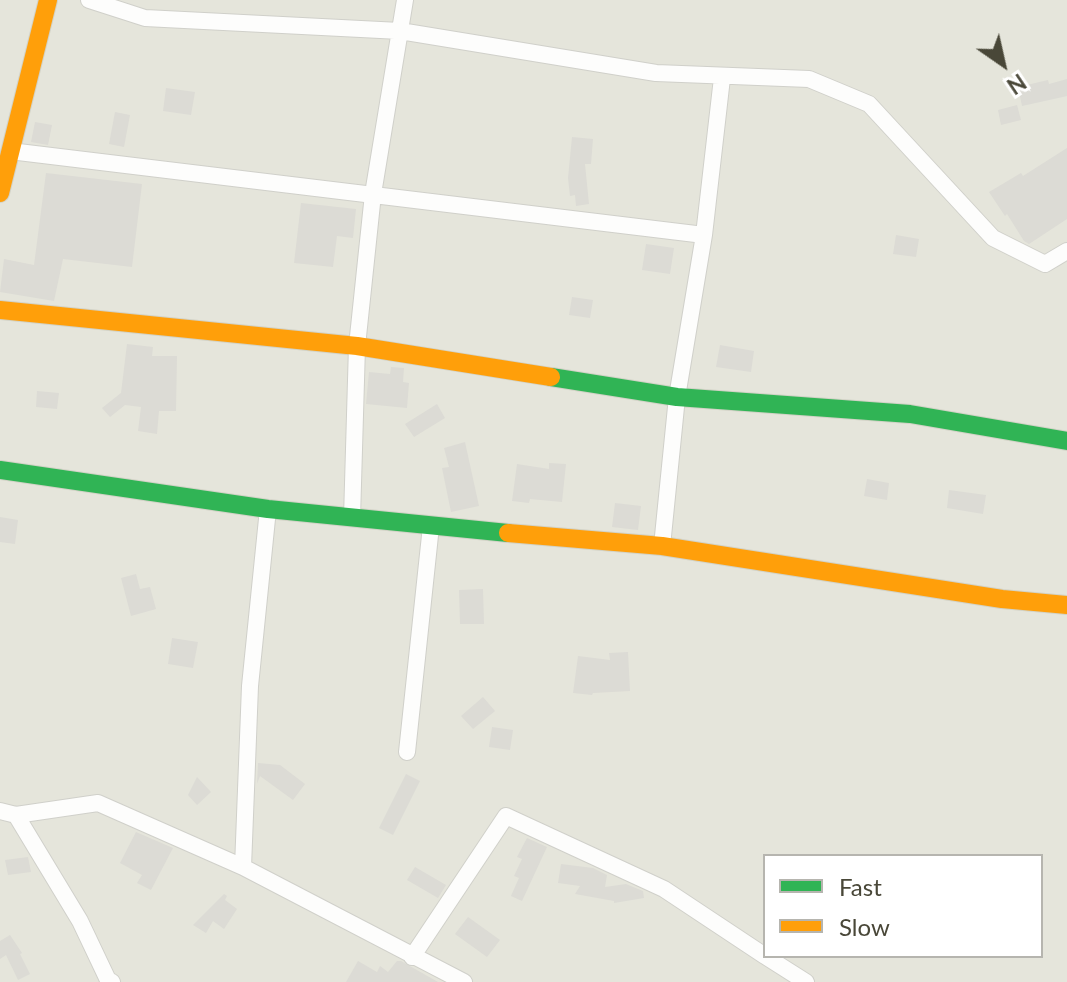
<!DOCTYPE html>
<html>
<head>
<meta charset="utf-8">
<style>
  body { margin:0 }
  #map { position:relative; width:1067px; height:982px; overflow:hidden; background:#f2f2ed; font-family:Lato,sans-serif }
  canvas { display:block }
  .legend { position:absolute; left:763px; top:854px; width:280px; height:104px; box-sizing:border-box; background:#fff; border:2px solid #b6b5af; margin:0; padding:10px 14px; list-style:none; font-size:24px; color:#494738 }
  .legend li { display:flex; align-items:center; gap:16px; height:40px }
  .legend b { width:40px; border:2px solid #b6b5af }
  .north { position:absolute; left:963px; top:24px; width:80px; height:80px; -webkit-text-stroke:6px #fff; paint-order:stroke; rotate:146deg; font-size:22px; font-weight:700; line-height:32px; text-align:center; color:#494738 }
  .north::after { content:''; display:block; margin:auto; width:28px; height:36px; background:#494738; clip-path:polygon(50% 0,100% 100%,50% 72%,0 100%) }
</style>
</head>
<body>
<div id="map">
<canvas width="1067" height="982"></canvas>
<ul class="legend">
<li><b style="height:10px;background:#30b455"></b>Fast</li>
<li><b style="height:10px;background:#ff9f0a"></b>Slow</li>
</ul>
<div class="north">N</div>
</div>
<script>
const context = document.querySelector('canvas').getContext('2d');
context.lineJoin = 'round';
function fillPath(path, color) {
  context.fillStyle = color;
  context.fill(path, 'evenodd');
}
function toPath(rows) {
  const path = new Path2D();
  for (const r of rows) {
    path.moveTo(r[0], r[1]);
    for (let i = 2; i < r.length; i += 2) path.lineTo(r[i], r[i + 1]);
  }
  return path;
}
function strokePath(path, color, width, dash) {
  context.strokeStyle = color;
  context.lineWidth = width;
  context.lineCap = dash ? 'butt' : 'round';
  context.setLineDash(dash || []);
  context.stroke(path);
}
const residential = toPath([
  [0,0,1067,0,1067,982,0,982],
  [765,856,1041,856,1041,956,765,956]
]);
const building = toPath([
  [1067,79,1067,96,1022,106,1018,87,1048,80,1049,84],
  [166,88,195,92,191,115,163,111],
  [1017,105,1021,120,1001,125,998,110],
  [115,112,130,115,124,147,109,144],
  [35,122,52,125,48,145,31,142],
  [572,137,593,139,591,164,585,164,589,204,576,206,575,195,570,196,568,178],
  [1067,148,1067,219,1029,244,1024,241,1007,214,1005,216,989,192,1021,173,1023,176],
  [46,173,142,184,132,267,63,259,54,301,0,292,4,259,34,265],
  [301,203,356,209,353,238,337,236,333,267,294,263],
  [896,235,919,239,916,257,893,254],
  [646,244,674,248,670,274,642,270],
  [572,297,593,300,590,318,569,315],
  [127,344,153,347,152,356,177,356,176,411,159,411,157,434,138,431,141,407,125,405,110,417,102,408,121,393],
  [720,345,754,351,751,372,716,367],
  [391,367,404,368,403,382,409,383,407,408,366,404,369,372,390,374],
  [37,391,59,393,57,409,36,407],
  [437,404,445,418,414,437,405,424],
  [465,442,479,506,451,512,442,468,449,467,444,448],
  [549,463,566,464,562,502,530,499,529,503,512,501,517,464,549,469],
  [867,479,889,483,887,500,864,496],
  [949,490,986,495,983,514,947,508],
  [615,503,641,506,638,530,612,527],
  [0,517,18,520,15,544,0,542],
  [136,574,140,589,150,587,156,609,131,616,121,578],
  [483,589,484,624,460,624,459,590],
  [172,638,198,642,193,668,168,664],
  [628,652,630,691,593,693,592,695,573,693,578,656,610,660,609,653],
  [483,697,495,711,473,729,461,716],
  [492,727,513,730,510,750,489,747],
  [258,763,280,765,305,784,293,800,260,776,257,784],
  [406,774,420,781,393,835,379,828],
  [197,777,211,792,197,805,188,795],
  [136,832,173,848,151,890,137,883,142,875,120,863],
  [527,838,547,847,522,901,511,896,519,878,514,876,522,859,517,857],
  [28,857,31,872,8,875,5,860],
  [561,864,593,868,607,875,605,887,626,884,643,891,644,898,614,903,614,901,575,894,580,886,558,883],
  [415,867,446,885,438,898,407,880],
  [224,894,227,896,225,900,237,909,224,929,213,921,206,933,193,925],
  [468,917,500,940,487,957,455,934],
  [10,935,22,953,20,954,30,974,18,980,6,955,0,959,0,941],
  [358,961,377,972,380,966,388,972,397,961,401,961,438,982,346,982]
]);
const street = toPath([
  [89,0,145,18,400,31,656,73,809,79,869,104,993,238,1045,264,1067,251],
  [10,151,704,235],
  [352,518,357,346,373,194,405,0],
  [662,546,677,397,704,235,722,78],
  [407,752,431,526],
  [0,811,16,815,98,803,243,867,464,982],
  [16,815,80,921,108,980,112,982],
  [243,867,250,686,268,509],
  [765,956,806,982],
  [412,957,506,816,664,889,765,956]
]);
const fast = toPath([
  [551,377,677,397,910,414,1067,441],
  [0,470,268,509,508,533]
]);
const slow = toPath([
  [0,193,48,0],
  [0,310,357,346,551,377],
  [508,533,662,546,1002,599,1067,605]
]);
fillPath(residential, '#e5e5db');
fillPath(building, '#dcdbd5');
strokePath(street, '#d0d0ca', 18);
strokePath(fast, '#d2d2c6', 20);
strokePath(slow, '#d2d2c6', 20);
strokePath(street, '#fdfdfc', 16);
strokePath(fast, '#30b455', 18);
strokePath(slow, '#ff9f0a', 18);
</script>
</body>
</html>
